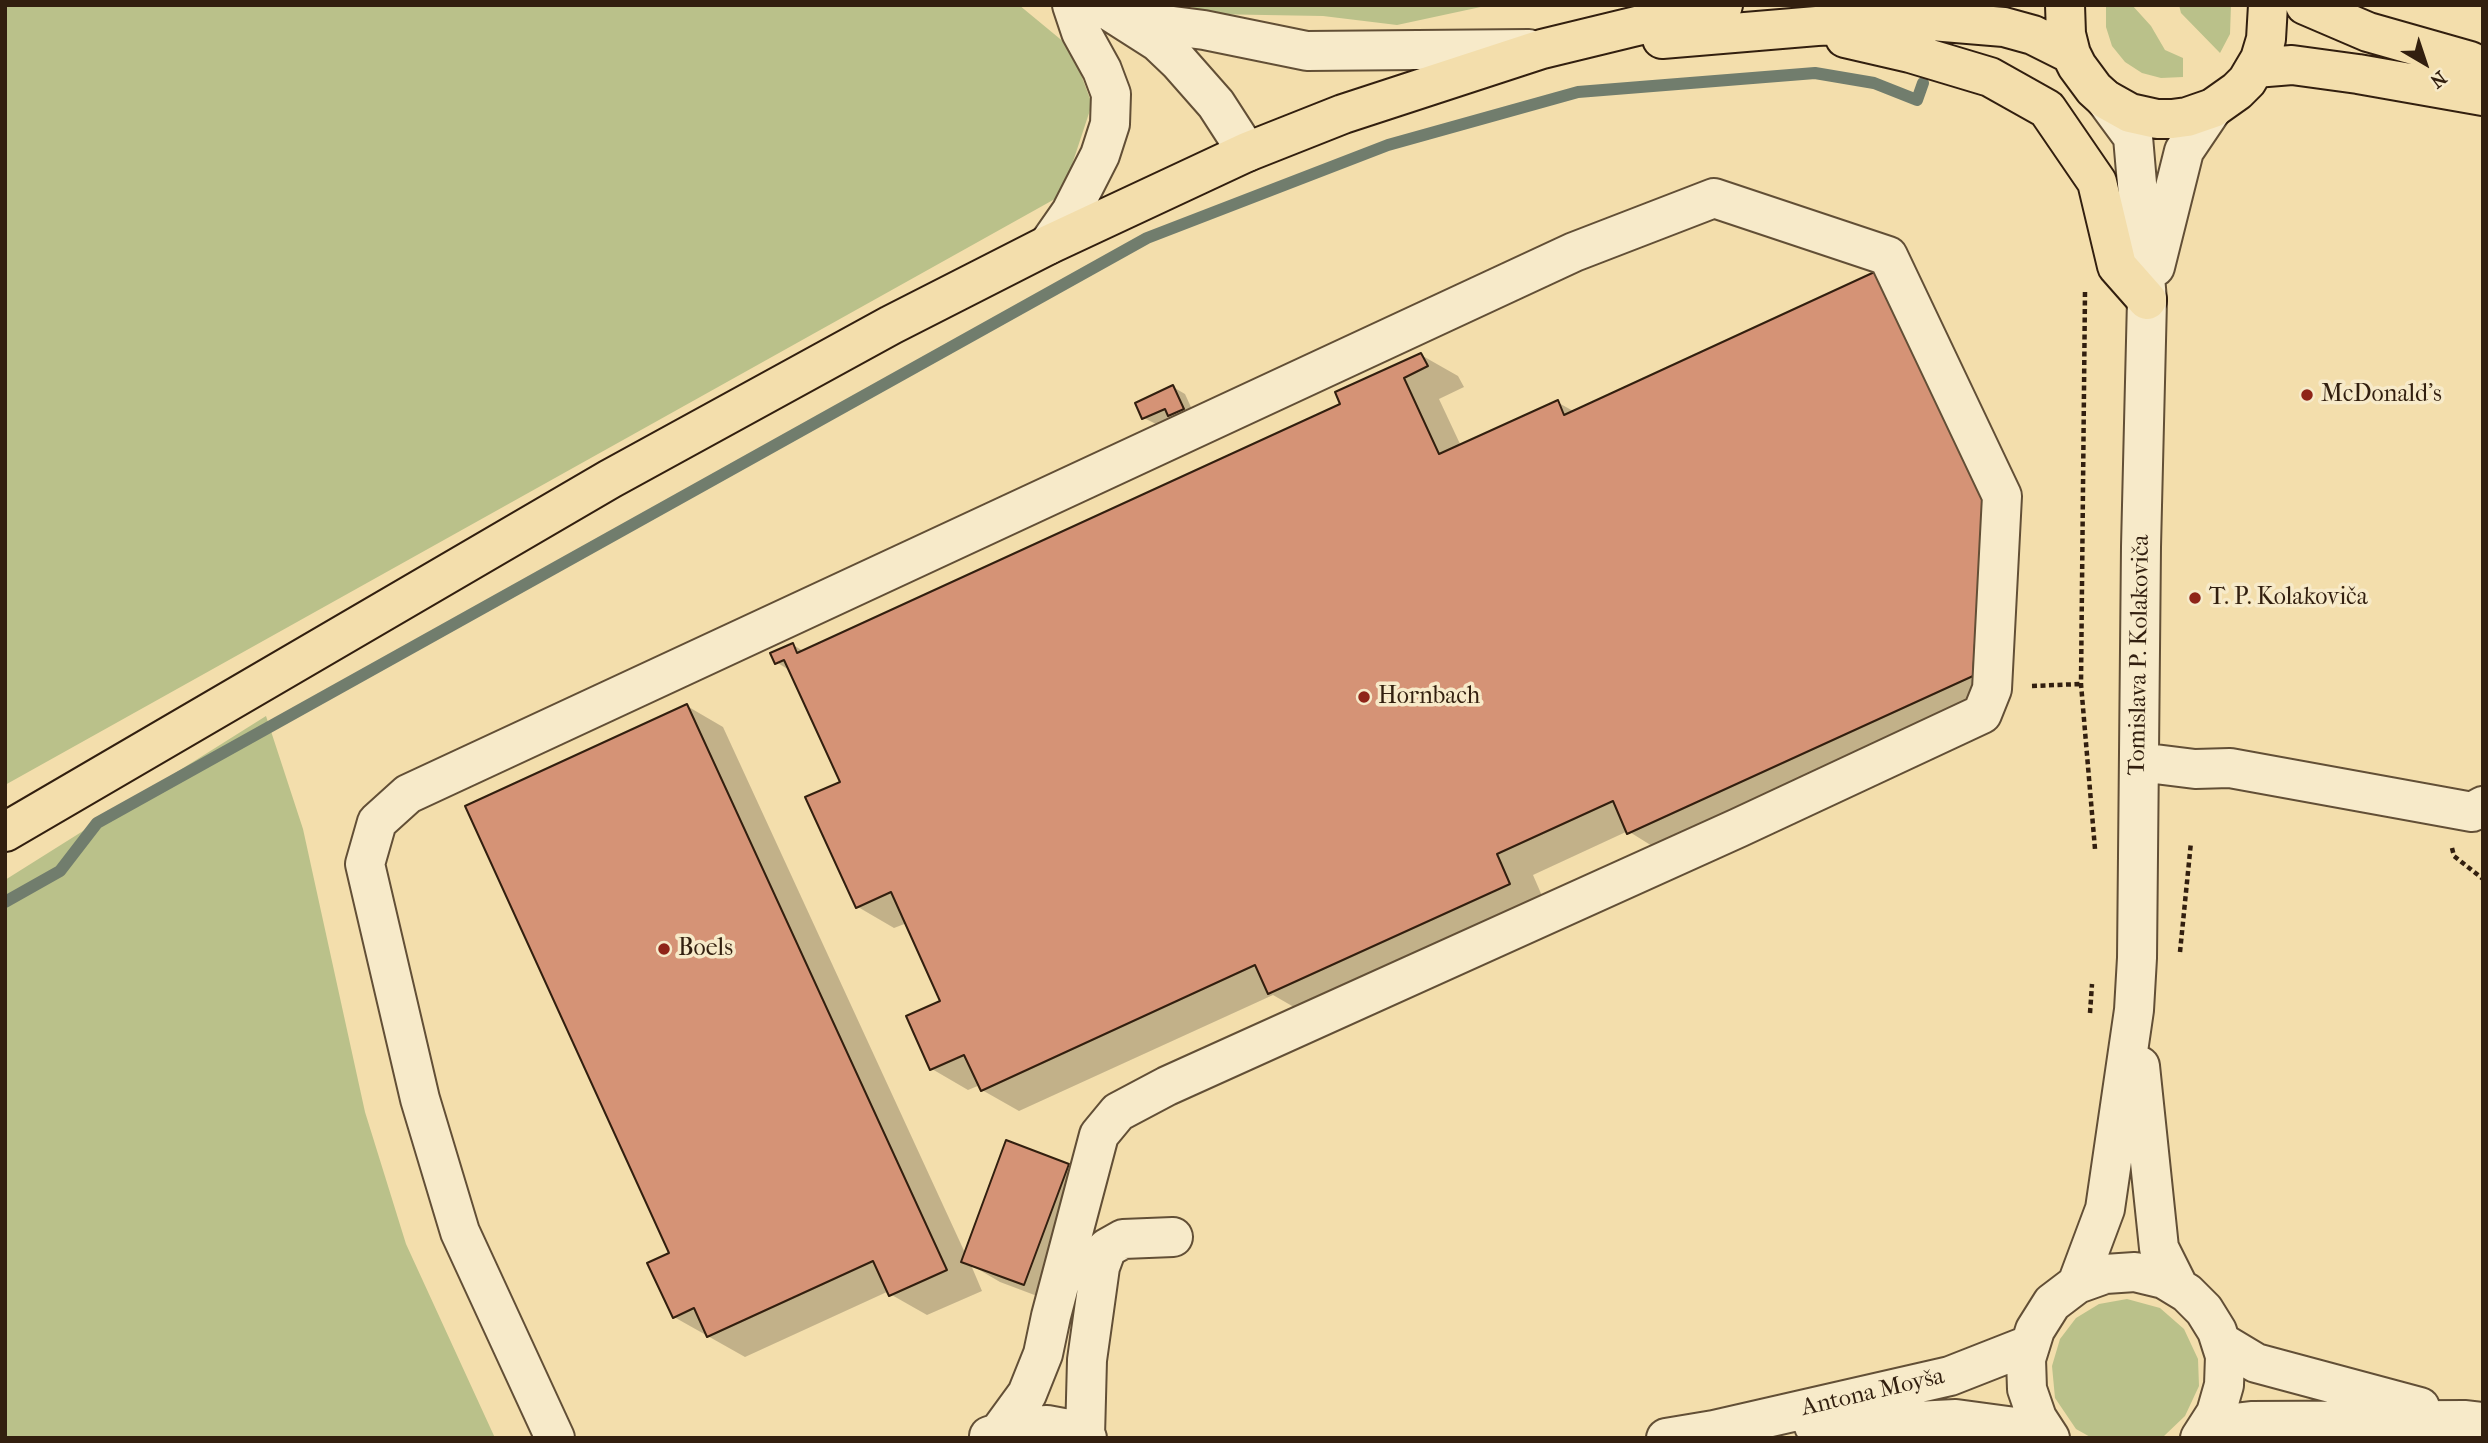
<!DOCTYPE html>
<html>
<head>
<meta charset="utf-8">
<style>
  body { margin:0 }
  #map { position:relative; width:2488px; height:1443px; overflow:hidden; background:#f3deac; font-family:"IM FELL French Canon",serif }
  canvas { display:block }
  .frame { position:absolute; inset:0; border:7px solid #321f0f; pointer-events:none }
  .north { position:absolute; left:2390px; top:28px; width:70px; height:70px; -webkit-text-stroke:5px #f7eac9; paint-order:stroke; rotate:141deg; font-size:19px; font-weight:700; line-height:28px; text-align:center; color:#321f0f }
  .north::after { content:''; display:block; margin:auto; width:24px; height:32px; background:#321f0f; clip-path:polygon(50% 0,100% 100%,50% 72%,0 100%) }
</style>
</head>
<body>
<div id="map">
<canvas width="2488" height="1443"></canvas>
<div class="frame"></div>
<div class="north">N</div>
</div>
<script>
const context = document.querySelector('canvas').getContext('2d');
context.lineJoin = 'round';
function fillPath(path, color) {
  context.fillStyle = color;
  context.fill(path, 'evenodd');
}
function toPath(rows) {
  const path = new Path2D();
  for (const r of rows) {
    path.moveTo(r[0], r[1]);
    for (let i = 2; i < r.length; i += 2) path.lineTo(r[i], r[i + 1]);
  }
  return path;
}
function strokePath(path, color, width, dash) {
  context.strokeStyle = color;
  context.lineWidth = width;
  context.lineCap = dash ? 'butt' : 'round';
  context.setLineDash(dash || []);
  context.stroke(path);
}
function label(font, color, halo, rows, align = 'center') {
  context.font = font + ' "IM FELL French Canon",serif';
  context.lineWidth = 7;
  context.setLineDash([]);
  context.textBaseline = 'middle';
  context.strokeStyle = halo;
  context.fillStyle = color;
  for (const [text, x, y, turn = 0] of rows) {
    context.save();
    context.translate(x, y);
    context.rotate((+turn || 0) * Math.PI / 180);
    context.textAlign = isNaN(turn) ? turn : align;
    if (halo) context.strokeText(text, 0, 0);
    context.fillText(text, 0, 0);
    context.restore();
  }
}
const green = toPath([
  [5,5,1019,5,1071,48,1092,104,1062,195,5,785],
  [1187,5,1490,5,1397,25,1323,16,1207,14],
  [2106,5,2132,5,2151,26,2165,50,2183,58,2183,77,2161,78,2142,73,2125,62,2112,46,2106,27],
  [2179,5,2231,5,2230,34,2220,53,2181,13],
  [266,716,303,829,365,1112,406,1244,495,1438,5,1438,5,880],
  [2127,1299,2160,1308,2184,1329,2198,1359,2199,1386,2185,1416,2164,1436,2092,1438,2076,1429,2055,1398,2052,1366,2060,1339,2076,1318,2099,1304]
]);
const shadow = toPath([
  [1880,271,2010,696,1665,854,1628,831,1533,875,1546,905,1306,1014,1273,995,1019,1111,982,1090,980,1085,968,1090,932,1069,942,1001,907,923,894,928,858,907,842,782,791,671,776,662,793,645,805,652,1343,405,1421,355,1458,376,1464,387,1439,399,1461,446,1557,402,1575,412],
  [1173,387,1185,394,1195,416,1182,421,1173,417,1156,424,1144,418],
  [687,706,723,727,966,1255,1068,1165,1105,1186,1061,1305,1000,1282,971,1265,982,1291,927,1315,890,1294,889,1291,745,1357,674,1317,671,1253]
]);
const stream = toPath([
  [5,902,60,871,97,823,1147,238,1388,145,1578,92,1815,73,1874,83,1917,100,1923,83]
]);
const building = toPath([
  [1881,269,1984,494,1973,676,1627,834,1613,801,1497,854,1510,884,1268,994,1255,965,981,1091,964,1055,930,1070,906,1016,940,1001,891,892,856,908,805,797,840,782,784,660,775,664,770,653,793,643,797,653,1340,404,1335,392,1421,353,1428,366,1404,378,1439,454,1558,400,1564,415,1881,269],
  [1173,385,1184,409,1168,416,1165,409,1142,419,1135,403,1173,385],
  [687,704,947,1270,889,1296,873,1261,707,1337,694,1308,673,1318,647,1263,669,1253,465,806,687,704],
  [1006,1140,1069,1164,1024,1285,961,1262,1006,1140]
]);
const path = toPath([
  [2085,292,2081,684,2095,849],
  [2032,686,2081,684],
  [2452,848,2454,856,2483,879],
  [2180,952,2191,842],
  [2090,1013,2092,984]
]);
const minor = toPath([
  [1100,5,1158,42,1179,62,1216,104,1247,152],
  [1127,20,1204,30,1307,51,1529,49],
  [1048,245,1071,212,1100,155,1110,124,1111,94,1102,70,1081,32,1072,5],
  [2155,267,2184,151,2213,108],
  [2139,762,2195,769,2230,768,2472,812,2483,806],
  [2140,1066,2159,1248,2178,1286],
  [2077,1284,2105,1209,2134,1010,2137,958,2141,547,2147,300,2133,137,2105,99],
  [2221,1342,2256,1363,2420,1407],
  [1814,1426,1956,1419,2045,1431],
  [2209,1426,2251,1421,2466,1420,2483,1422],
  [989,1436,1015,1427,1047,1425,1063,1428,1087,1438],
  [1085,1436,1087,1360,1100,1267,1107,1248,1123,1239,1173,1237],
  [555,1438,460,1232,420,1099,365,864,377,822,408,794,1574,252,1714,198,1888,256,2002,496,1992,689,1982,714,1738,828,1167,1086,1118,1112,1099,1135,1051,1316,1043,1354,1027,1394,1000,1431],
  [1666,1438,1714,1430,1950,1376,2029,1345],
  [2050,1438,2037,1418,2027,1389,2026,1359,2035,1330,2052,1303,2077,1284,2105,1274,2135,1272,2164,1279,2187,1293,2204,1310,2217,1331,2225,1356,2224,1385,2216,1413,2200,1438]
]);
const major = toPath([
  [2065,5,2066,34,2071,54,2077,66,2094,89,2105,99,2130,113,2157,119,2172,119,2187,117,2213,108,2237,91,2247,81,2260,59,2266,39,2268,5],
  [2305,5,2368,32,2470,61,2483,69],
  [1845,38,1910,53,1990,77,2047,109,2097,182,2117,266,2147,300],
  [1662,39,1817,26,1932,21,2004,27,2033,35,2071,54],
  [2255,68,2292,65,2358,74,2483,96],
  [5,832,610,479,891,325,1048,245,1247,152,1343,114,1542,49,1723,5]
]);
const markers = [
  [2307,395,7,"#8f2418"],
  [2195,598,7,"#8f2418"],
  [1364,697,7,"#8f2418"],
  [664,949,7,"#8f2418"]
];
const poiNames = [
  ["McDonald's",2321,395],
  ["T. P. Kolakoviča",2209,598],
  ["Hornbach",1378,697],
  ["Boels",678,949]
];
const streetNames = [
  ["Tomislava P. Kolakoviča",2140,655,-89],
  ["Antona Moyša",1873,1393,-13]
];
fillPath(green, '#bac18a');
fillPath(shadow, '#0003');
strokePath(stream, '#717d6d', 12);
fillPath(building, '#d59376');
strokePath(building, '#321f0f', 2);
strokePath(minor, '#624f36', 42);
strokePath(major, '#321f0f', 42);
strokePath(path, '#321f0f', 4.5, [5, 3.5]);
strokePath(minor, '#f7eac9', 38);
strokePath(major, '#f3deac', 38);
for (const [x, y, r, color] of markers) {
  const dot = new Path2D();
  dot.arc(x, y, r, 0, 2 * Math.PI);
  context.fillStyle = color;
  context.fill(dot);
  strokePath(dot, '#f7eac9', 2.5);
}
label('24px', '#321f0f', '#f7eac9', poiNames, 'left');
label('24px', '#321f0f', '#f7eac9', streetNames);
</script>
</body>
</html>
